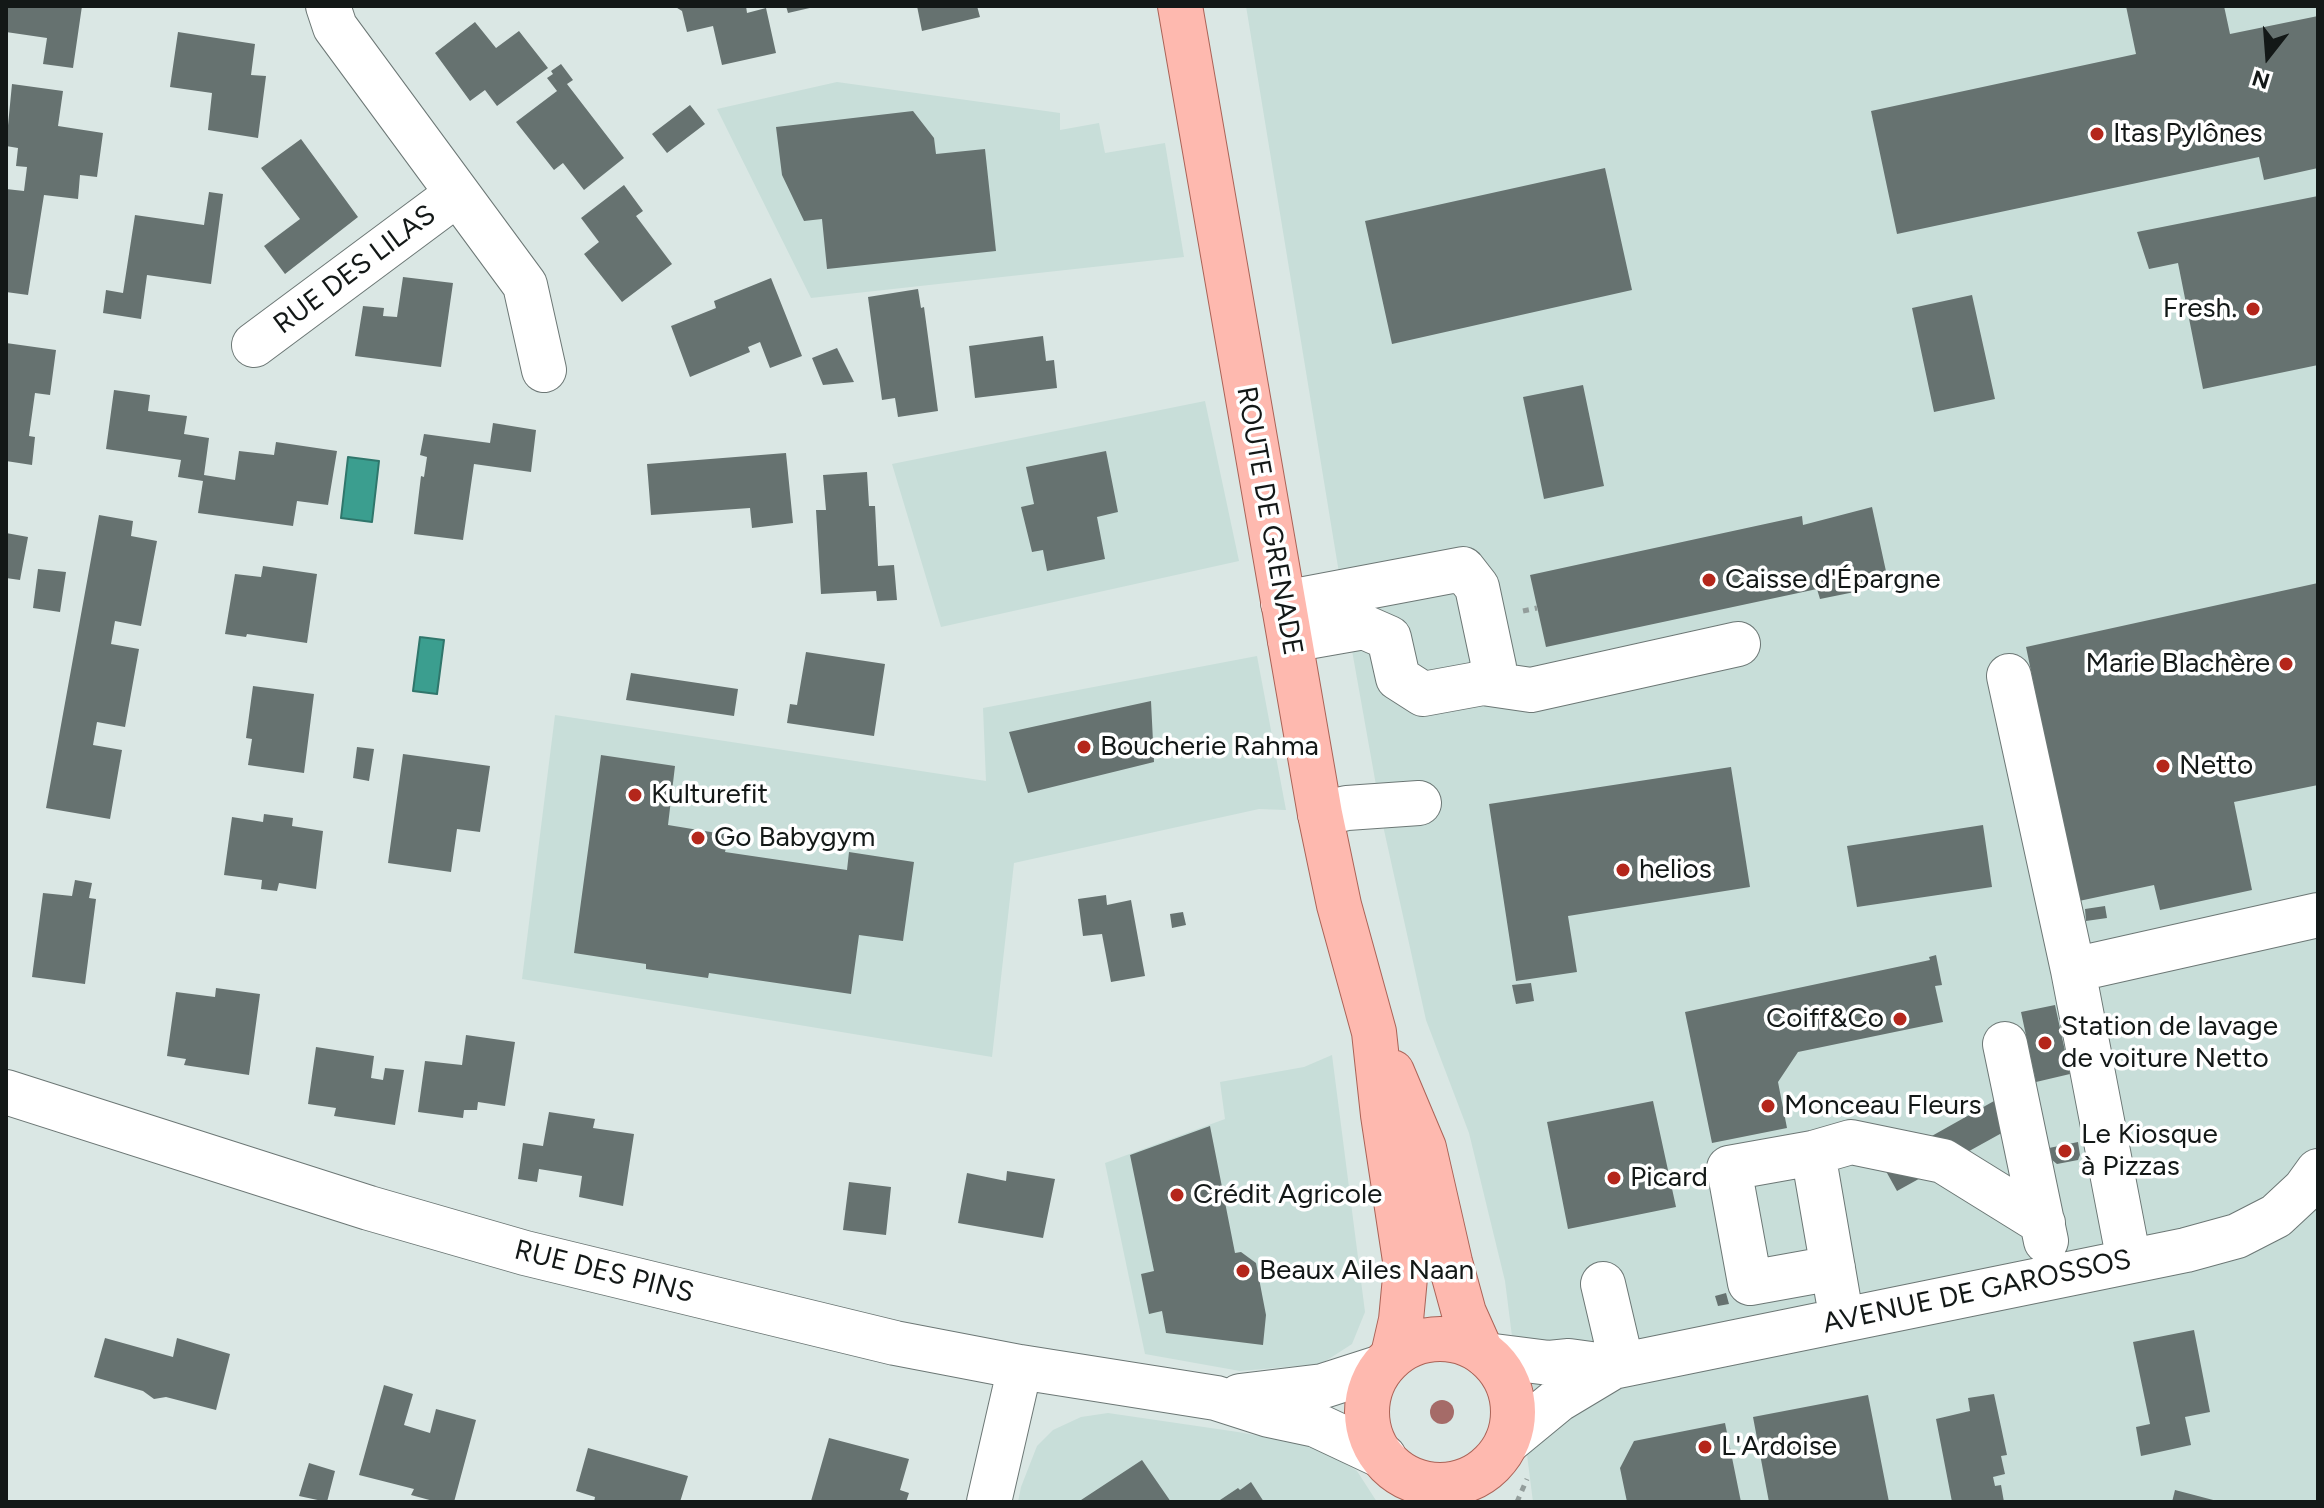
<!DOCTYPE html>
<html>
<head>
<meta charset="utf-8">
<style>
  body { margin:0 }
  #map { position:relative; width:2324px; height:1508px; overflow:hidden; background:#dae7e4; font-family:Figtree,sans-serif }
  canvas { display:block }
  .frame { position:absolute; inset:0; border:8px solid #131817; pointer-events:none }
  .north { position:absolute; left:2228px; top:16px; width:80px; height:80px; -webkit-text-stroke:6px #fff; paint-order:stroke; rotate:197deg; font-size:22px; font-weight:700; line-height:32px; text-align:center; color:#131817 }
  .north::after { content:''; display:block; margin:auto; width:28px; height:36px; background:#131817; clip-path:polygon(50% 0,100% 100%,50% 72%,0 100%) }
</style>
</head>
<body>
<div id="map">
<canvas width="2324" height="1508"></canvas>
<div class="frame"></div>
<div class="north">N</div>
</div>
<script>
const context = document.querySelector('canvas').getContext('2d');
context.lineJoin = 'round';
function fillPath(path, color) {
  context.fillStyle = color;
  context.fill(path, 'evenodd');
}
function toPath(rows) {
  const path = new Path2D();
  for (const r of rows) {
    if (r.length === 3) {
      path.moveTo(r[0] + r[2], r[1]);
      path.arc(r[0], r[1], r[2], 0, 2 * Math.PI);
      continue;
    }
    path.moveTo(r[0], r[1]);
    for (let i = 2; i < r.length; i += 2) path.lineTo(r[i], r[i + 1]);
  }
  return path;
}
function strokePath(path, color, width, dash) {
  context.strokeStyle = color;
  context.lineWidth = width;
  context.lineCap = dash ? 'butt' : 'round';
  context.setLineDash(dash || []);
  context.stroke(path);
}
function label(font, color, halo, rows, align = 'center') {
  context.font = font + ' Figtree,sans-serif';
  context.lineWidth = 7;
  context.setLineDash([]);
  context.textBaseline = 'middle';
  context.strokeStyle = halo;
  context.fillStyle = color;
  for (const [text, x, y, turn = 0] of rows) {
    context.save();
    context.translate(x, y);
    context.rotate((+turn || 0) * Math.PI / 180);
    context.textAlign = isNaN(turn) ? turn : align;
    if (halo) context.strokeText(text, 0, 0);
    context.fillText(text, 0, 0);
    context.restore();
  }
}
const built = toPath([
  [1246,6,2318,6,2318,1502,1533,1502,1505,1281,1469,1133,1426,1020,1384,830,1348,628],
  [837,82,1060,113,1060,130,1099,123,1105,153,1165,143,1184,257,811,298,717,109],
  [1205,401,1239,561,941,627,892,464],
  [1257,656,1286,810,1259,809,1014,863,992,1057,522,979,555,715,986,781,983,708],
  [1332,1055,1365,1312,1352,1344,1321,1364,1240,1371,1145,1354,1105,1163,1225,1119,1220,1082,1304,1067],
  [1108,1413,1238,1432,1318,1447,1357,1471,1377,1502,1018,1502,1021,1487,1037,1446,1053,1430,1081,1417]
]);
const water = toPath([
  [348,457,379,461,372,522,341,518,348,457],
  [420,637,444,640,437,694,413,691,420,637]
]);
const building = toPath([
  [7,6,82,6,73,68,43,64,47,38,6,32],
  [674,6,746,6,747,13,766,8,776,53,722,65,713,26,687,32,682,11],
  [786,6,813,6,814,7,788,13],
  [917,6,977,6,980,17,922,31],
  [2126,6,2224,6,2230,34,2318,16,2318,168,2264,180,2259,157,1897,234,1871,111,2136,54],
  [475,22,496,48,519,31,548,68,497,106,485,90,470,101,435,53],
  [178,32,255,44,251,75,266,76,258,138,208,130,212,93,170,87],
  [561,64,573,80,567,84,624,158,584,190,563,163,554,170,516,122,557,91,547,78,553,74,551,71],
  [12,84,63,91,58,126,103,133,97,177,80,175,78,199,44,195,28,295,6,292,6,189,24,191,27,167,16,166,18,148,6,146],
  [690,105,705,124,667,153,652,134],
  [913,111,934,138,936,154,985,149,996,251,827,269,822,219,804,221,782,175,776,127],
  [301,139,358,217,285,274,264,246,300,219,261,168],
  [1605,168,1632,290,1392,344,1365,221],
  [624,185,643,211,636,216,672,264,622,302,584,254,599,242,581,218],
  [209,192,223,194,211,284,147,275,141,319,103,313,106,290,123,293,135,215,204,225],
  [2318,196,2318,365,2203,389,2178,263,2149,269,2137,232],
  [403,277,453,283,441,367,355,356,363,306,384,308,383,316,397,317],
  [771,278,802,356,770,368,760,342,748,347,750,352,690,377,671,326,716,308,714,301],
  [918,289,921,308,924,307,938,411,898,417,895,398,882,400,868,297],
  [1972,295,1995,399,1934,412,1912,308],
  [1043,336,1046,361,1054,360,1057,388,975,398,969,346],
  [6,343,56,350,50,395,35,393,29,436,35,437,32,465,6,461],
  [837,348,854,382,823,385,812,358],
  [1583,385,1604,486,1544,499,1523,397],
  [114,390,150,395,148,411,187,416,184,434,209,438,204,475,235,480,239,451,274,455,276,442,337,451,328,505,297,501,293,526,198,513,203,481,178,477,181,460,106,449],
  [493,423,536,430,531,472,474,464,463,540,414,534,421,476,424,477,427,457,420,455,424,434,490,443],
  [1106,451,1118,512,1097,517,1105,559,1047,571,1043,550,1032,552,1021,507,1034,504,1026,467],
  [786,453,793,523,752,528,750,508,651,515,647,464],
  [867,472,869,506,875,506,878,566,894,565,897,600,877,601,876,591,821,594,816,510,826,510,823,475],
  [1872,507,1889,585,1820,599,1817,589,1546,647,1530,575,1802,516,1803,525],
  [99,515,133,521,131,536,157,541,141,626,115,621,111,644,139,649,125,727,97,722,93,745,122,750,110,819,46,808],
  [6,533,28,537,20,580,6,578],
  [263,566,317,574,307,643,247,634,246,637,225,634,235,574,261,577],
  [38,569,66,572,60,612,33,608],
  [2318,583,2318,785,2234,802,2252,890,2160,910,2154,885,2079,901,2026,647],
  [806,652,885,664,874,736,787,723,790,704,797,705],
  [631,673,738,689,734,716,626,700],
  [253,686,314,694,304,773,248,765,252,739,246,738],
  [1151,701,1154,762,1028,793,1009,732],
  [357,747,374,749,369,781,353,778],
  [403,754,490,766,480,832,457,829,451,872,388,863],
  [601,755,675,766,668,825,729,835,725,852,847,870,849,852,914,862,903,941,859,935,851,994,709,973,708,978,646,969,646,964,574,953],
  [1731,767,1750,887,1568,916,1577,972,1516,981,1489,804],
  [264,814,293,818,292,826,323,831,316,889,279,883,277,891,261,889,262,880,224,875,232,817,263,822],
  [1983,825,1992,887,1857,907,1847,846],
  [75,880,92,883,89,898,96,899,85,984,32,977,43,893,72,896],
  [1106,895,1107,905,1131,900,1145,976,1111,982,1102,934,1083,936,1078,899],
  [2105,906,2107,918,2086,921,2085,909],
  [1183,912,1186,925,1172,928,1170,914],
  [1936,955,1942,985,1935,986,1943,1022,1798,1052,1778,1082,1787,1128,1712,1143,1685,1012,1930,960,1929,957],
  [1531,983,1534,1001,1516,1004,1512,985],
  [216,988,260,994,249,1075,184,1065,186,1059,167,1056,176,992,215,997],
  [2055,1005,2070,1074,2036,1082,2021,1012],
  [466,1035,515,1042,505,1106,478,1102,477,1110,464,1110,463,1118,418,1112,425,1061,462,1065],
  [316,1047,374,1056,371,1078,383,1080,385,1068,404,1070,395,1125,334,1116,336,1108,308,1104],
  [1653,1101,1676,1207,1568,1229,1547,1122],
  [1994,1101,2009,1129,1897,1191,1882,1164],
  [549,1112,595,1119,593,1128,634,1134,623,1206,579,1197,582,1176,539,1169,537,1182,518,1179,523,1143,543,1146],
  [1210,1126,1235,1253,1241,1252,1256,1263,1266,1315,1263,1345,1166,1333,1162,1311,1149,1314,1141,1274,1154,1271,1130,1155],
  [2078,1142,2080,1155,2078,1160,2057,1164,2052,1160,2049,1148],
  [1007,1171,1055,1179,1043,1238,958,1223,967,1173,1006,1181],
  [849,1182,891,1187,886,1235,843,1230],
  [1726,1293,1729,1304,1718,1306,1715,1296],
  [2194,1330,2210,1412,2185,1417,2191,1445,2141,1456,2136,1427,2150,1424,2133,1342],
  [105,1338,173,1357,177,1338,230,1354,216,1410,166,1397,154,1399,143,1391,94,1377],
  [384,1385,413,1394,404,1425,430,1433,436,1409,476,1420,454,1502,437,1502,411,1495,414,1489,359,1475],
  [1994,1394,2007,1455,2001,1456,2005,1474,1993,1477,1995,1486,2001,1485,2004,1502,1952,1502,1936,1419,1970,1411,1968,1398],
  [1868,1395,1889,1502,1769,1502,1753,1417],
  [1725,1423,1741,1502,1627,1502,1620,1468,1634,1441],
  [829,1438,909,1459,900,1490,909,1493,906,1502,811,1501],
  [588,1448,688,1476,680,1502,594,1502,595,1497,576,1491],
  [1142,1460,1171,1502,1078,1502],
  [309,1463,335,1471,327,1502,299,1496],
  [1251,1482,1264,1502,1217,1502,1238,1488,1240,1490],
  [2175,1490,2217,1501,2217,1502,2172,1502]
]);
const path = toPath([
  [1523,611,1537,608],
  [1517,1502,1527,1479]
]);
const minor = toPath([
  [328,6,335,27,525,285,544,370],
  [254,345,457,194],
  [1283,603,1463,569,1477,587,1494,667,1483,683,1423,694,1398,678,1389,638,1364,627,1290,640],
  [2009,676,2073,970,2129,1261],
  [1483,683,1531,690,1738,644],
  [1320,814,1347,808,1419,803],
  [2073,970,2318,915],
  [2005,1044,2046,1241],
  [6,1092,369,1208,525,1253,895,1343,1020,1367,1216,1398,1269,1415,1316,1425,1384,1457],
  [1813,1153,1838,1298],
  [1833,1268,1750,1283,1729,1168,1813,1153,1851,1142,1943,1161,2043,1223],
  [1603,1284,1622,1365],
  [1486,1355,1549,1363,1569,1361,1613,1367],
  [1240,1396,1323,1386,1382,1367],
  [1507,1442,1558,1400,1613,1367,2186,1250,2237,1236,2276,1216,2305,1189,2318,1171],
  [989,1502,1020,1367]
]);
const major = toPath([
  [1180,6,1320,814,1339,905,1374,1032,1383,1115,1406,1267,1401,1320,1393,1355],
  [1392,1072,1424,1148,1450,1262,1464,1313,1481,1351],
  [1440,1412,73]
]);
const trees = [
  [1442,1412]
];
const markers = [
  [2097,134,8,"#b4261b"],
  [2253,309,8,"#b4261b"],
  [1709,580,8,"#b4261b"],
  [2286,664,8,"#b4261b"],
  [1084,747,8,"#b4261b"],
  [2163,766,8,"#b4261b"],
  [635,795,8,"#b4261b"],
  [698,838,8,"#b4261b"],
  [1623,870,8,"#b4261b"],
  [1900,1019,8,"#b4261b"],
  [2045,1043,8,"#b4261b"],
  [1768,1106,8,"#b4261b"],
  [2065,1151,8,"#b4261b"],
  [1614,1178,8,"#b4261b"],
  [1177,1195,8,"#b4261b"],
  [1243,1271,8,"#b4261b"],
  [1705,1447,8,"#b4261b"]
];
const poiNames = [
  ["Itas Pylônes",2113,134],
  ["Fresh.",2237,309,"right"],
  ["Caisse d'Épargne",1725,580],
  ["Marie Blachère",2270,664,"right"],
  ["Boucherie Rahma",1100,747],
  ["Netto",2179,766],
  ["Kulturefit",651,795],
  ["Go Babygym",714,838],
  ["helios",1639,870],
  ["Coiff&Co",1884,1019,"right"],
  ["Station de lavage",2061,1027],
  ["de voiture Netto",2061,1059],
  ["Monceau Fleurs",1784,1106],
  ["Le Kiosque",2081,1135],
  ["à Pizzas",2081,1167],
  ["Picard",1630,1178],
  ["Crédit Agricole",1193,1195],
  ["Beaux Ailes Naan",1259,1271],
  ["L'Ardoise",1721,1447]
];
const streetNames = [
  ["RUE DES LILAS",355,270,-37],
  ["ROUTE DE GRENADE",1269,521,80],
  ["RUE DES PINS",604,1272,14],
  ["AVENUE DE GAROSSOS",1977,1292,-12]
];
fillPath(built, '#c8ded9');
fillPath(water, '#3b9e8f');
strokePath(water, '#2f766b', 2);
fillPath(building, '#667270');
strokePath(minor, '#6c7775', 46);
strokePath(major, '#ab6357', 46);
strokePath(path, '#939d9b', 5, [6, 6]);
strokePath(minor, '#fff', 44);
strokePath(major, '#feb9af', 44);
context.fillStyle = '#a56b68';
for (const [x, y] of trees) {
  context.beginPath();
  context.arc(x, y, 12, 0, 2 * Math.PI);
  context.fill();
}
for (const [x, y, r, color] of markers) {
  const dot = new Path2D();
  dot.arc(x, y, r, 0, 2 * Math.PI);
  context.fillStyle = color;
  context.fill(dot);
  strokePath(dot, '#fff', 3);
}
label('28px', '#131817', '#fff', poiNames, 'left');
label('28px', '#131817', '#fff', streetNames);
</script>
</body>
</html>
